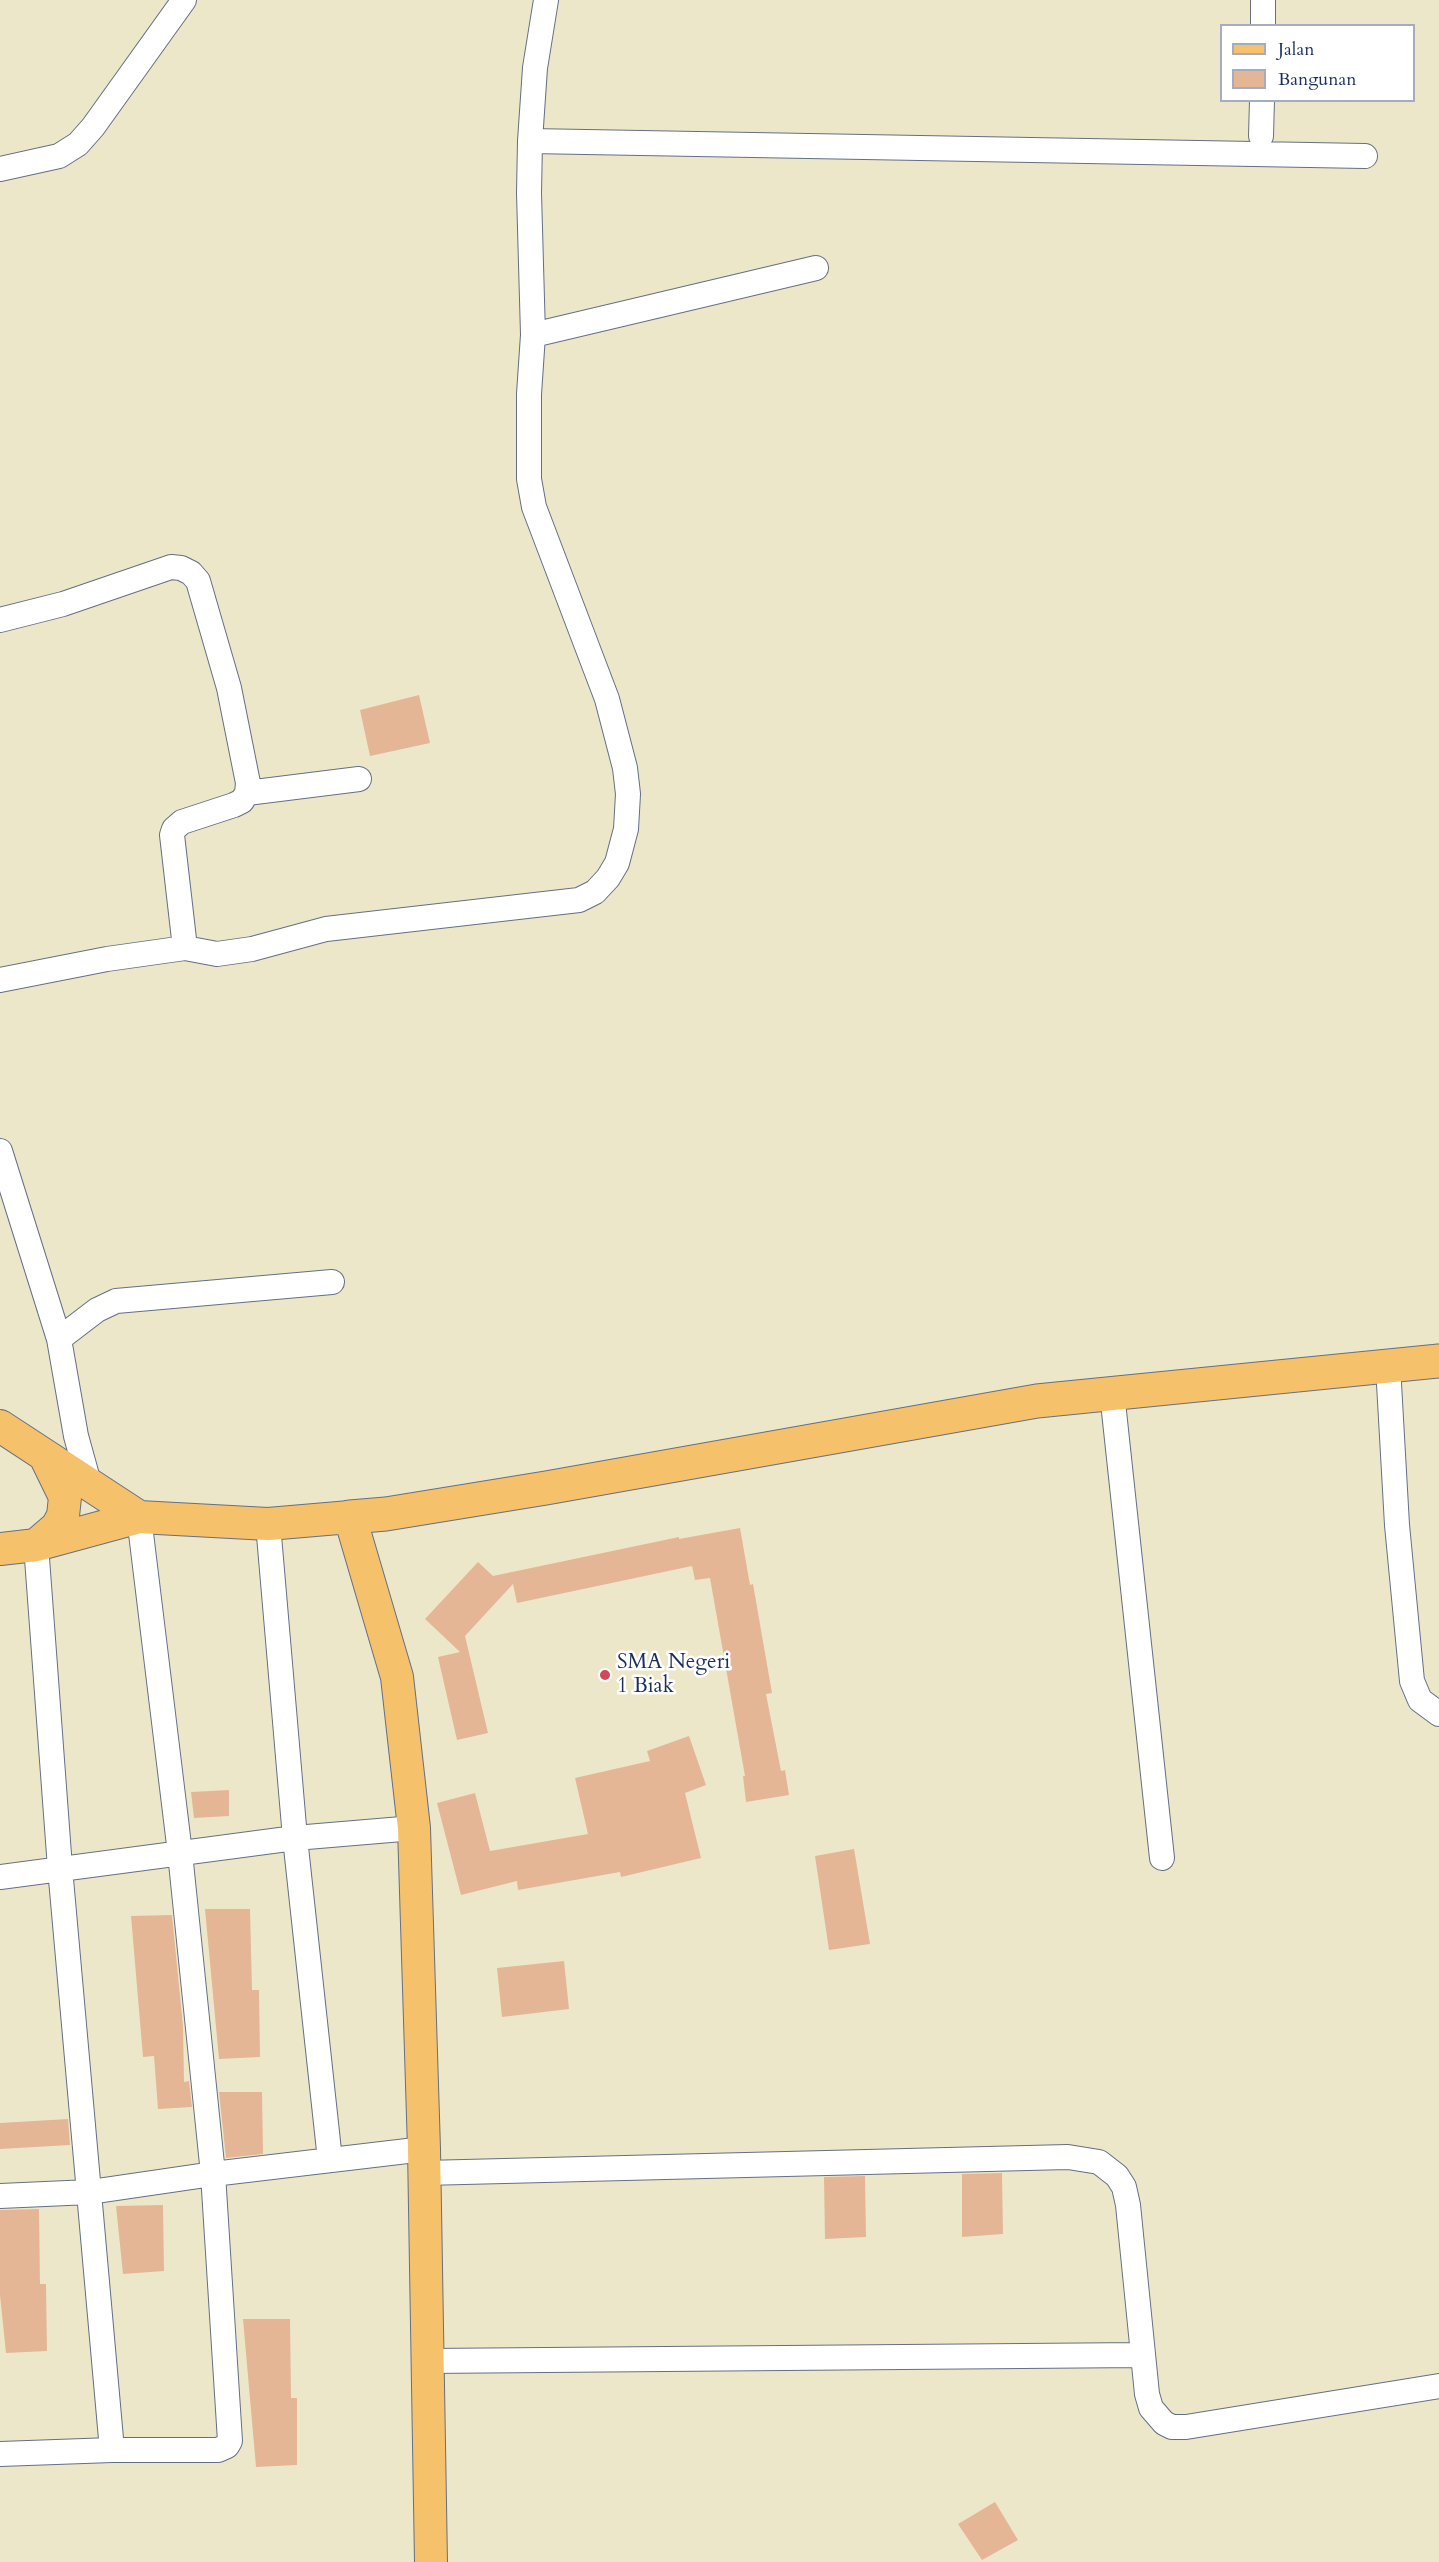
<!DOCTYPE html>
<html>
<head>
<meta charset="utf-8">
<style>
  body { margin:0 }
  #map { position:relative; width:1439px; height:2562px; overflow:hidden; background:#ede7ca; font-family:Cardo,serif }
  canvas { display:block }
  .legend { position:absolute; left:1220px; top:24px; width:195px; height:78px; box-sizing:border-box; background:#fff; border:2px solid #a4acbf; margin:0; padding:8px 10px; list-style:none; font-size:18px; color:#1b2f5e }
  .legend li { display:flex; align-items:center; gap:12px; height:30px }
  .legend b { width:30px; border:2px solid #a4acbf }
</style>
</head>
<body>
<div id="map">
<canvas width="1439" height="2562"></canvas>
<ul class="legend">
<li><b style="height:8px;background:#f5c16b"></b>Jalan</li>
<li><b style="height:16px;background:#e4b696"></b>Bangunan</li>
</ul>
</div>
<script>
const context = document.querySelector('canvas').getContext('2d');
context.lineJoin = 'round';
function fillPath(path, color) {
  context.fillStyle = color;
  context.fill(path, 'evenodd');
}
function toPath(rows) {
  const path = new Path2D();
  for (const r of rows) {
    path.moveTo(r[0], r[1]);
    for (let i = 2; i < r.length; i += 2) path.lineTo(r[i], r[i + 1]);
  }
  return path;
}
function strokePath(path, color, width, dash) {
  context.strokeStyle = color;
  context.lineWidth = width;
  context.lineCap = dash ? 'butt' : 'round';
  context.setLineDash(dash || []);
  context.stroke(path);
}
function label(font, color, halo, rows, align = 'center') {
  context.font = font + ' Cardo,serif';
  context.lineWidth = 5;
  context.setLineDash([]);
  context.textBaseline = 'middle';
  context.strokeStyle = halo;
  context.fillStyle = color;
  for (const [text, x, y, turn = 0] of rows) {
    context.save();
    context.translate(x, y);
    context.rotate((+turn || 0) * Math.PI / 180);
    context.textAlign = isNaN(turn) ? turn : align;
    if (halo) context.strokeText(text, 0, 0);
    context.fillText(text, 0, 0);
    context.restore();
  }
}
const building = toPath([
  [419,695,430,743,370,756,360,710],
  [740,1528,750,1585,753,1584,772,1693,766,1694,781,1771,785,1770,789,1795,746,1802,743,1776,745,1776,710,1578,695,1580,692,1566,517,1603,513,1584,465,1636,488,1733,457,1740,438,1657,460,1652,425,1619,478,1562,493,1576,679,1537,679,1539],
  [689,1736,706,1785,685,1793,701,1858,621,1877,620,1872,518,1890,517,1881,461,1895,437,1803,475,1793,490,1851,588,1834,575,1778,650,1761,647,1751],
  [229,1790,229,1816,194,1818,191,1792],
  [854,1849,870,1944,829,1950,815,1856],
  [205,1909,250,1909,252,1990,259,1990,260,2057,219,2059],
  [172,1915,183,2026,184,2082,189,2081,192,2107,158,2109,154,2056,143,2057,131,1916],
  [564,1961,569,2009,502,2017,497,1968],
  [219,2092,262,2092,263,2154,226,2158],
  [68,2119,70,2145,0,2149,0,2123],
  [1002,2173,1003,2234,962,2237,962,2174],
  [865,2176,866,2237,825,2239,824,2177],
  [163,2205,164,2271,123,2274,116,2206],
  [39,2209,40,2284,46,2284,47,2351,6,2353,0,2295,0,2210],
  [243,2319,290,2319,291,2398,297,2398,297,2465,256,2467],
  [995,2502,1018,2540,982,2560,958,2524]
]);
const minor = toPath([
  [1263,26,1263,0],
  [1261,136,1262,100],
  [530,141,1365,156],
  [0,169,59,156,78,144,93,127,184,0],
  [533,335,816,268],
  [0,620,63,604,171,567,181,568,191,573,198,581,229,688,248,783,247,793,242,801,234,805,182,822,174,829,172,835,185,948],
  [247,793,359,779],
  [0,980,107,959,185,948,217,954,252,949,326,929,579,900,595,892,608,878,617,863,626,829,628,794,625,768,607,699,534,507,529,479,529,394,533,335,529,193,530,141,535,68,546,0],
  [0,1151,59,1339,76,1436,89,1483],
  [59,1339,97,1310,116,1301,332,1282],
  [1388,1366,1397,1525,1412,1681,1420,1700,1439,1714],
  [1112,1393,1162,1858],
  [268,1524,295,1838,330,2160],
  [36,1545,60,1868,112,2450],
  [0,1877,295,1838,414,1828],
  [424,2173,1068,2157,1099,2162,1117,2176,1124,2187,1128,2205,1147,2394,1151,2408,1164,2423,1172,2427,1186,2427,1439,2386],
  [0,2196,90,2192,213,2174,424,2149],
  [427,2361,1141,2355],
  [0,2454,112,2450,218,2450,227,2446,230,2441,213,2174,180,1853,139,1517]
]);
const major = toPath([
  [0,1426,139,1517],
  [36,1545,57,1527,63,1516,65,1497,46,1458],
  [0,1549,36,1545,139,1517,268,1524,350,1517,397,1677,414,1828,424,2149,431,2562]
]);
const highway = toPath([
  [350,1517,386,1514,546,1488,1037,1401,1439,1361]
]);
const markers = [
  [605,1675,6,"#d1495b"]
];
const poiNames = [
  ["SMA Negeri",617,1663],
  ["1 Biak",617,1687]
];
fillPath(building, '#e4b696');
strokePath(minor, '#646f84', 26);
strokePath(major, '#646f84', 34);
strokePath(highway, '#646f84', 35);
strokePath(minor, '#fff', 24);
strokePath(major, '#f5c16b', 32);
strokePath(highway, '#f5c16b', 33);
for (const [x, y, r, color] of markers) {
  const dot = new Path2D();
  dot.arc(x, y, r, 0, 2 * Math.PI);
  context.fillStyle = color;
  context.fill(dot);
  strokePath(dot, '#fff', 2);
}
label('21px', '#1b2f5e', '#fff', poiNames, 'left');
</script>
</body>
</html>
